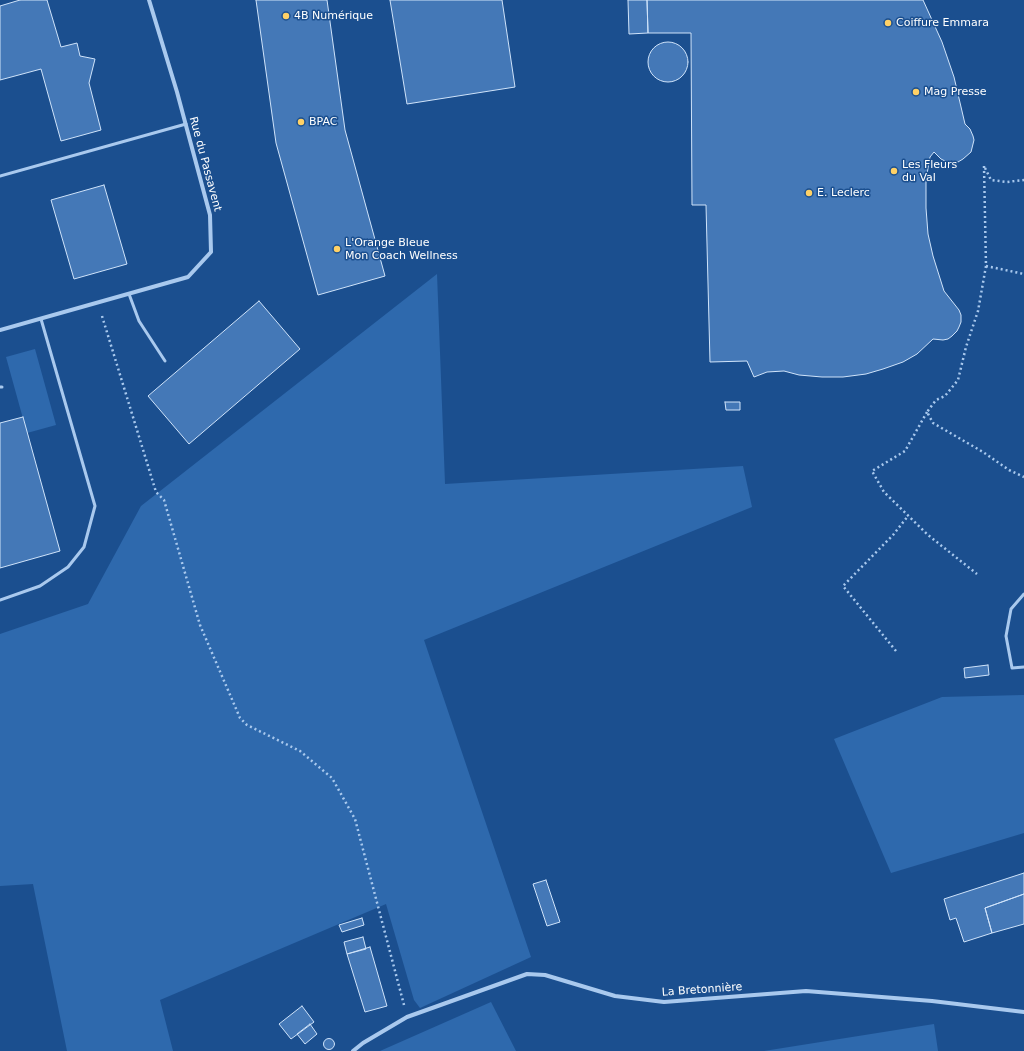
<!DOCTYPE html>
<html>
<head>
<meta charset="utf-8">
<style>
  body { margin:0 }
  canvas { display:block; background:#1b4f8f }
</style>
</head>
<body>
<canvas width="1024" height="1051"></canvas>
<script>
const context = document.querySelector('canvas').getContext('2d');
context.lineJoin = 'round';
function fillPath(path, color) {
  context.fillStyle = color;
  context.fill(path, 'evenodd');
}
function toPath(rows) {
  const path = new Path2D();
  for (const r of rows) {
    if (r.length === 3) {
      path.moveTo(r[0] + r[2], r[1]);
      path.arc(r[0], r[1], r[2], 0, 2 * Math.PI);
      continue;
    }
    path.moveTo(r[0], r[1]);
    for (let i = 2; i < r.length; i += 2) path.lineTo(r[i], r[i + 1]);
  }
  return path;
}
function strokePath(path, color, width, dash) {
  context.strokeStyle = color;
  context.lineWidth = width;
  context.lineCap = dash ? 'butt' : 'round';
  context.setLineDash(dash || []);
  context.stroke(path);
}
function label(font, color, halo, rows, align = 'center') {
  context.font = font + ' "DejaVu Sans",sans-serif';
  context.lineWidth = 3;
  context.setLineDash([]);
  context.textBaseline = 'middle';
  context.strokeStyle = halo;
  context.fillStyle = color;
  for (const [text, x, y, turn = 0] of rows) {
    context.save();
    context.translate(x, y);
    context.rotate((+turn || 0) * Math.PI / 180);
    context.textAlign = isNaN(turn) ? turn : align;
    if (halo) context.strokeText(text, 0, 0);
    context.fillText(text, 0, 0);
    context.restore();
  }
}
const green = toPath([
  [437,274,445,484,743,466,752,507,424,640,531,957,420,1008,414,1000,386,904,160,1000,173,1051,67,1051,33,884,0,886,0,634,88,604,141,506],
  [35,349,56,425,27,433,6,357],
  [1024,695,1024,833,891,873,834,739,942,697],
  [491,1002,516,1051,380,1051],
  [934,1024,938,1051,764,1051]
]);
const building = toPath([
  [20,0,47,0,61,47,77,43,80,56,95,59,89,83,101,130,61,141,41,69,0,80,0,6,20,0],
  [256,0,327,0,345,130,385,276,318,295,276,143,256,0],
  [390,0,502,0,515,87,407,104,390,0],
  [628,0,647,0,648,33,629,34,628,0],
  [647,0,923,0,942,42,954,77,965,124,970,129,973,136,974,140,971,152,963,159,958,162,947,162,941,159,934,152,930,157,928,168,926,182,926,208,928,234,933,256,944,291,959,310,961,315,961,322,959,327,957,331,952,336,948,339,943,340,933,339,917,354,903,362,883,369,866,374,843,377,822,377,799,375,784,371,767,372,754,377,747,361,710,362,706,205,692,205,691,33,648,33,647,0],
  [668,62,20],
  [104,185,127,264,74,279,51,200,104,185],
  [259,301,300,349,189,444,148,396,259,301],
  [725,402,740,402,740,410,726,410,725,402],
  [23,417,60,551,0,568,0,423,23,417],
  [988,665,989,675,965,678,964,668,988,665],
  [1024,873,1024,894,985,908,992,933,964,942,956,918,950,920,944,899,1024,873],
  [546,880,560,922,547,926,533,884,546,880],
  [1024,894,1024,924,992,933,985,908,1024,894],
  [362,918,364,925,342,932,339,925,362,918],
  [363,937,366,949,347,954,344,942,363,937],
  [370,947,387,1006,365,1012,347,954,370,947],
  [302,1006,314,1022,291,1039,279,1024,302,1006],
  [310,1024,317,1034,305,1044,297,1034,310,1024],
  [329,1044,5.5]
]);
const path = toPath([
  [984,166,986,266,1024,274],
  [985,168,991,180,1007,182,1024,180],
  [986,266,978,311,966,347,958,380,945,396,936,400,927,412,933,423,983,452,1009,470,1024,477],
  [102,316,156,492,164,500,200,625,240,718,247,725,300,751,332,778,355,819,404,1005],
  [927,412,905,451,872,471,884,492,928,535,977,574],
  [896,651,843,586,893,535,908,516]
]);
const service = toPath([
  [0,176,186,124],
  [129,294,139,321,165,361],
  [0,387,2,387],
  [1024,594,1011,609,1006,636,1012,668,1024,667],
  [0,600,40,586,68,567,84,547,95,506,41,319]
]);
const minor = toPath([
  [0,330,188,277,211,252,210,215,177,92,149,0],
  [353,1051,363,1043,407,1017,527,974,545,975,615,996,664,1002,806,991,932,1001,1024,1012]
]);
const markers = [
  [286,16,4,"#ffd166"],
  [888,23,4,"#ffd166"],
  [916,92,4,"#ffd166"],
  [301,122,4,"#ffd166"],
  [894,171,4,"#ffd166"],
  [809,193,4,"#ffd166"],
  [337,249,4,"#ffd166"]
];
const poiNames = [
  ["4B Numérique",294,16],
  ["Coiffure Emmara",896,23],
  ["Mag Presse",924,92],
  ["BPAC",309,122],
  ["Les Fleurs",902,165],
  ["du Val",902,178],
  ["E. Leclerc",817,193],
  ["L'Orange Bleue",345,243],
  ["Mon Coach Wellness",345,256]
];
const streetNames = [
  ["Rue du Passavent",205,164,75],
  ["La Bretonnière",702,990,-4]
];
fillPath(green, '#2e69ad');
fillPath(building, '#4478b7');
strokePath(building, '#cfe3fa', 1);
strokePath(path, '#a9c9ee', 2.5, [2, 3]);
strokePath(service, '#a9c9ee', 3);
strokePath(minor, '#a9c9ee', 4);
for (const [x, y, r, color] of markers) {
  const dot = new Path2D();
  dot.arc(x, y, r, 0, 2 * Math.PI);
  context.fillStyle = color;
  context.fill(dot);
  strokePath(dot, '#1b4f8f', 1.5);
}
label('11px', '#fff', '#1b4f8f', poiNames, 'left');
label('11px', '#fff', '#1b4f8f', streetNames);
</script>
</body>
</html>
